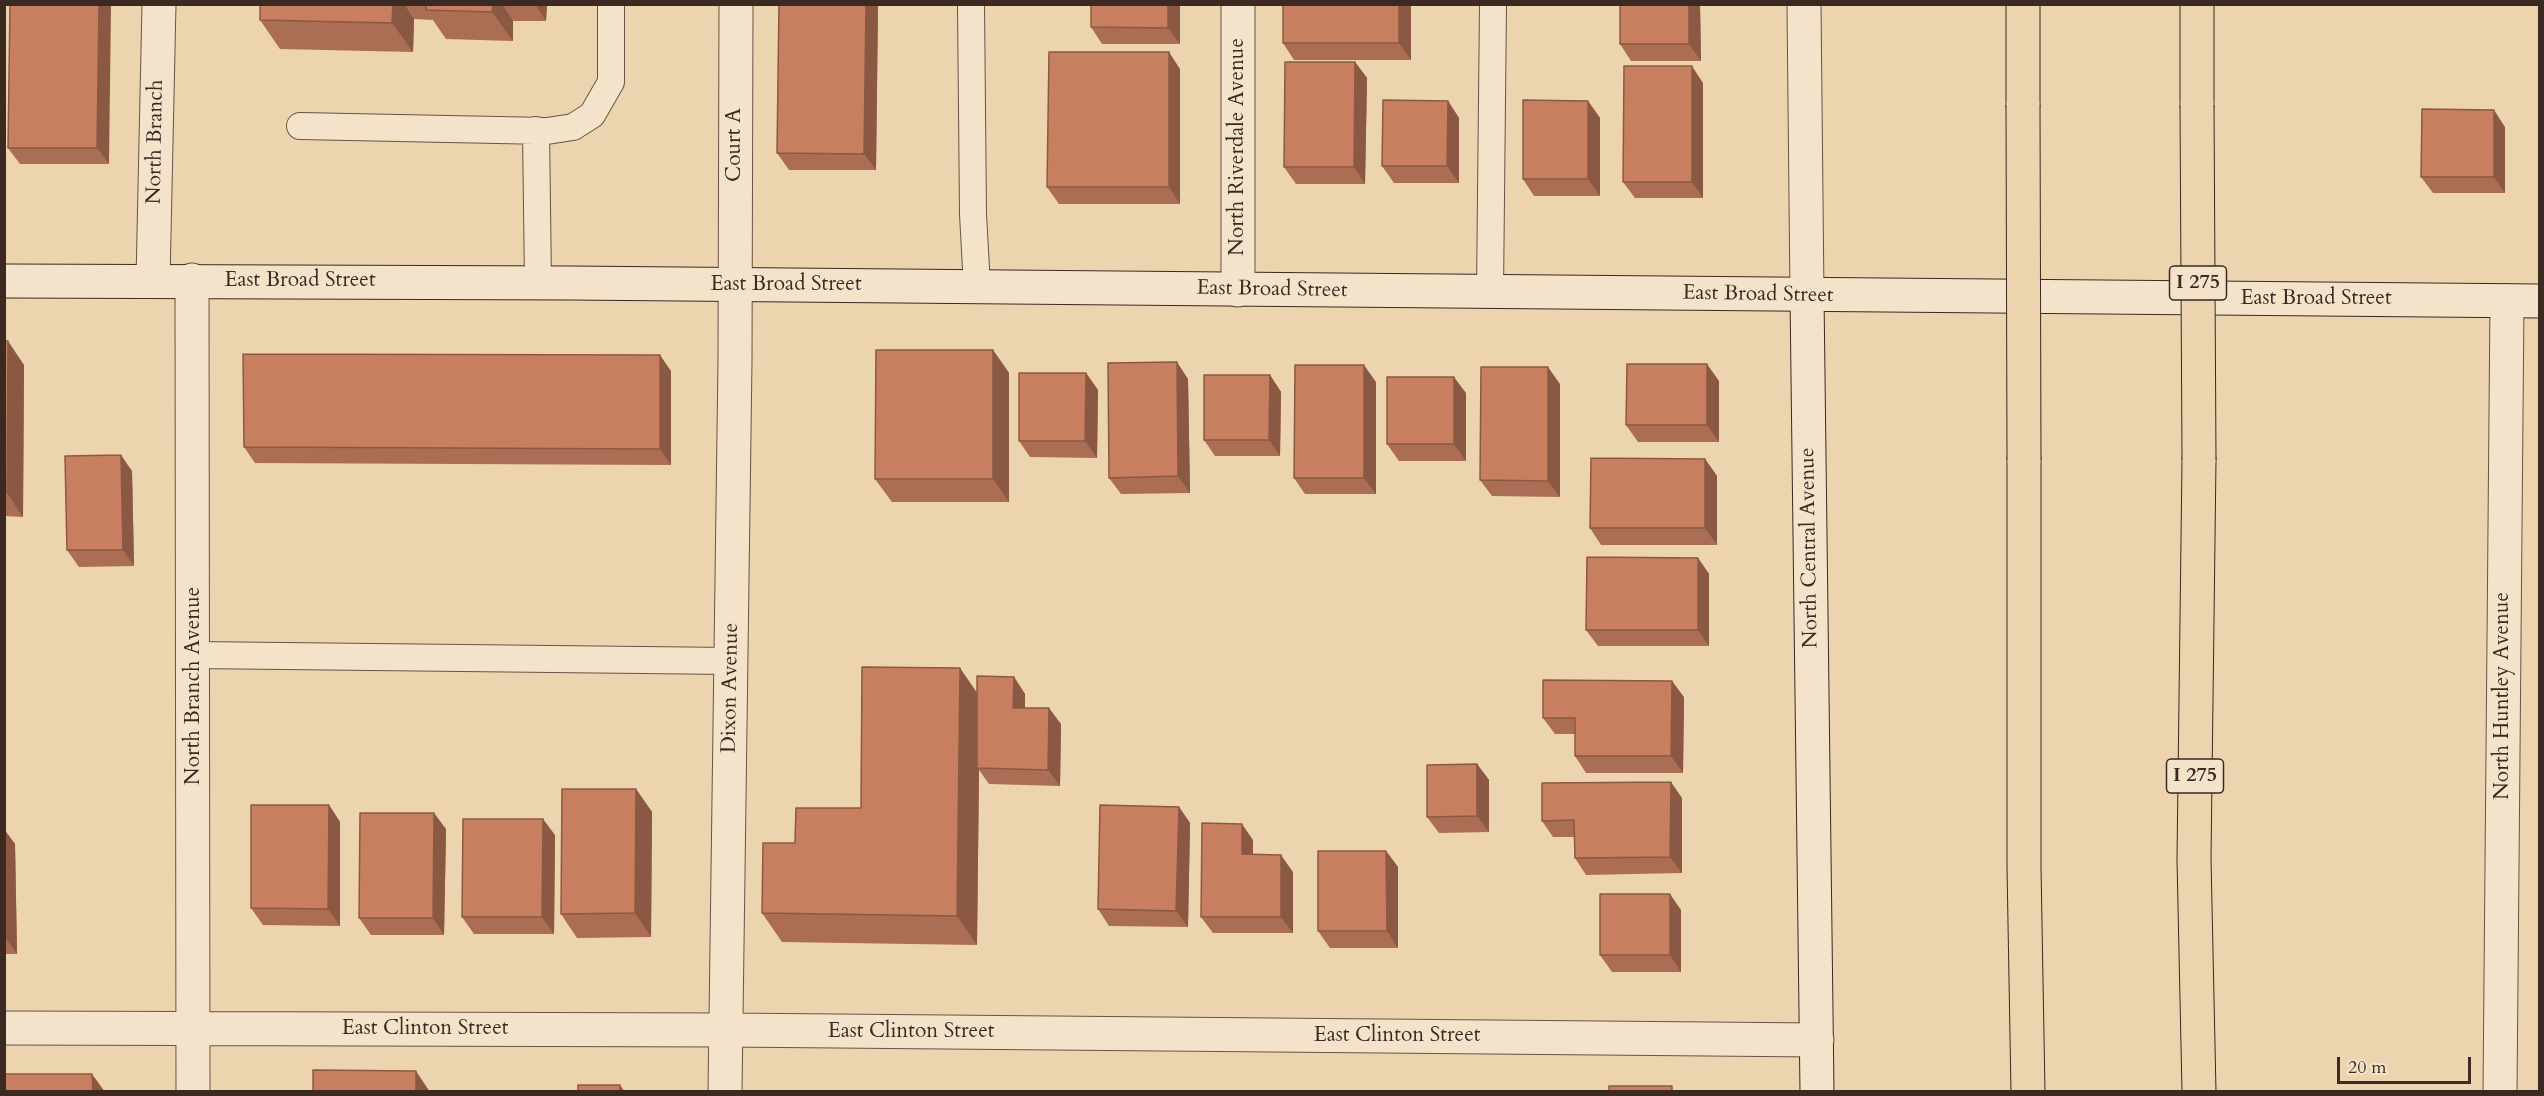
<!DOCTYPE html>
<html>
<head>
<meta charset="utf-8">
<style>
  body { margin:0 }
  #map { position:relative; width:2544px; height:1096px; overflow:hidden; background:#ecd4ae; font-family:Cardo,serif }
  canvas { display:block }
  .frame { position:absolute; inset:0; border:6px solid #3b2922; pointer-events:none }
  .scale { position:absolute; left:2337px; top:1057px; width:134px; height:27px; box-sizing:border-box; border:3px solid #3b2922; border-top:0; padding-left:8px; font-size:18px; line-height:21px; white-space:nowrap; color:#3b2922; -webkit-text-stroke:4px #f3e3ca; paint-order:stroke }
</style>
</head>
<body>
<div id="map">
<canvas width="2544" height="1096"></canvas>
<div class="frame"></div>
<div class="scale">20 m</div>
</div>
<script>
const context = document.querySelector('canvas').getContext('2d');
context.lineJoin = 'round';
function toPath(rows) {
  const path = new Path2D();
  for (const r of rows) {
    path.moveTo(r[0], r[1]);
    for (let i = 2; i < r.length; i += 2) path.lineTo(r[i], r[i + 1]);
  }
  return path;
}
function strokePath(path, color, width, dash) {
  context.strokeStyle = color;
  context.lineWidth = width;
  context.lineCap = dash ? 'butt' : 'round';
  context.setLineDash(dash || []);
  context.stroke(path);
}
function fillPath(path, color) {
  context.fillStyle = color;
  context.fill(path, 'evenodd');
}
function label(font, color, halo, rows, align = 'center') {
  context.font = font + ' Cardo,serif';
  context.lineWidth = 4.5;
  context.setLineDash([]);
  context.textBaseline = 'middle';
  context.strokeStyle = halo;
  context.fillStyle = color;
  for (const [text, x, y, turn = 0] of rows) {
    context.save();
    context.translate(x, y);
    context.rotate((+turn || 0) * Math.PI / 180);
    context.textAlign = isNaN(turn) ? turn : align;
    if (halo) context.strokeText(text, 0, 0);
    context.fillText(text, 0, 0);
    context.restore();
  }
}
const lane = toPath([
  [971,4,973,214,977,287],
  [300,126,547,131,573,127,592,115,611,82,611,4],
  [536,130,538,283],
  [1490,292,1493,4],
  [194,655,731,661]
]);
const street = toPath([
  [1238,4,1238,290],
  [1804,4,1807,296],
  [153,280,159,4],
  [192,280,193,1092],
  [4,1028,727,1030,1817,1040],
  [725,1092,735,360,736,4],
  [2500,1092,2507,301]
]);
const secondary = toPath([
  [4,281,571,283,2540,301],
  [1807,296,1817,1092]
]);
const highway = toPath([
  [2023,4,2023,105],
  [2197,105,2197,4],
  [2024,460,2024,867,2028,1092],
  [2199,460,2194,859,2199,1092]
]);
const highwayBridge = toPath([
  [2023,105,2024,460],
  [2197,105,2199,460]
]);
const wall = toPath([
  [10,4,109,164,20,164,8,148],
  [260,4,547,4,546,21,513,21,513,41,446,39,433,20,414,19,413,52,280,49,260,20],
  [779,4,878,4,876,170,789,170,777,153],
  [1180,4,1180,44,1102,44,1091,27],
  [1411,4,1411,60,1294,60,1283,43],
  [1620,4,1700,4,1701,61,1631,61,1620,44],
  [1355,62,1367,78,1365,184,1296,184,1284,167],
  [1180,69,1180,204,1059,204,1047,187],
  [1703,83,1703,198,1635,198,1623,182],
  [1448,101,1459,118,1459,183,1394,183,1382,166],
  [1588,101,1600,118,1600,196,1534,196,1523,179],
  [2505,127,2505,193,2433,193,2421,177],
  [4,341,24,365,23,517,4,516],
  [993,350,1009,373,1009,502,892,502,875,479],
  [671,371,671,465,255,463,244,447],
  [1086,373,1098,390,1097,458,1030,457,1019,441],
  [1270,375,1281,392,1280,456,1215,456,1204,440],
  [1188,379,1190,493,1121,494,1109,478],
  [1719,381,1719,442,1638,442,1626,425],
  [1376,382,1376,494,1305,494,1294,478],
  [1560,384,1560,497,1492,496,1480,480],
  [1466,393,1466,461,1399,461,1387,444],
  [1705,459,1717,476,1717,545,1601,545,1590,528],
  [132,471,134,566,79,567,67,550],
  [1698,558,1709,574,1709,646,1598,646,1586,630],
  [1014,677,1025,694,1025,708,1061,724,1060,786,989,784,979,770,977,945,782,942,762,913,795,843,861,808,977,693],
  [1684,697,1683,773,1586,773,1575,756,1575,734,1555,734,1543,718],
  [1477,764,1489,780,1489,832,1439,833,1427,817],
  [636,789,652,812,651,937,577,938,561,914],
  [1682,798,1682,873,1586,875,1575,858,1574,837,1553,837,1542,821],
  [329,805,340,822,340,926,263,925,251,908],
  [1179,807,1190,823,1188,927,1109,926,1098,909],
  [4,829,15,844,17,954,4,954],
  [446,829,444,935,371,935,359,918],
  [555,835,554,934,474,934,462,917],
  [1253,840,1253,855,1293,872,1293,933,1213,933,1201,917],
  [1386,851,1398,867,1398,948,1330,948,1318,931],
  [1681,910,1681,972,1612,972,1600,955]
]);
const shadedWall = toPath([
  [99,4,111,4,109,164,97,148],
  [393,4,404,4,414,19,413,52,392,23],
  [493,4,502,4,513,21,513,41,492,12],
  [535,4,547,4,546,21],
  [866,4,878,4,876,170,864,154],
  [1168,4,1180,4,1180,44,1168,28],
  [1399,4,1411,4,1411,60,1399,43],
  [1689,4,1700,4,1701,61,1689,44],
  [1169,52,1180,69,1180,204,1169,187],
  [1355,62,1367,78,1365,184,1354,167],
  [1692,66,1703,83,1703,198,1692,182],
  [1448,101,1459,118,1459,183,1447,166],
  [1588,101,1600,118,1600,196,1588,179],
  [2494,110,2505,127,2505,193,2494,177],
  [8,341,24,365,23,517,7,493],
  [993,350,1009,373,1009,502,993,479],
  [660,355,671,371,671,465,660,449],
  [1177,362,1188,379,1190,493,1178,476],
  [1707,364,1719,381,1719,442,1707,425],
  [1364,365,1376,382,1376,494,1364,478],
  [1548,367,1560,384,1560,497,1548,481],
  [1086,373,1098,390,1097,458,1085,441],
  [1270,375,1281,392,1280,456,1269,440],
  [1454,377,1466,393,1466,461,1454,444],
  [121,455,132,471,134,566,123,550],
  [1705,459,1717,476,1717,545,1705,528],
  [1698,558,1709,574,1709,646,1698,630],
  [960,668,980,697,977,768,979,770,977,945,957,916],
  [1014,677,1025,694,1025,724,1013,708],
  [1672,681,1684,697,1683,773,1671,756],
  [1049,708,1061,724,1060,786,1048,770],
  [1477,764,1489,780,1489,832,1477,816],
  [1671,782,1682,798,1682,873,1670,857],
  [636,789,652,812,651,937,635,913],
  [329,805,340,822,340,926,328,909],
  [1179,807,1190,823,1188,927,1176,911],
  [434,813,446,829,444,935,433,918],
  [543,819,555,835,554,934,542,917],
  [1242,824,1253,840,1253,871,1242,854],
  [4,829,15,844,17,954,5,937],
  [1386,851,1398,867,1398,948,1387,931],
  [1281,855,1293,872,1293,933,1281,917],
  [1670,894,1681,910,1681,972,1670,955],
  [416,1071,430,1092,416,1092],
  [92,1074,105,1092,93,1092],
  [620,1085,625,1092,620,1092]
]);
const building = toPath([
  [10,4,99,4,97,148,8,148,10,4],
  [260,4,393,4,392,23,260,20,260,4],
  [426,4,493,4,492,12,426,10,426,4],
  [779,4,866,4,864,154,777,153,779,4],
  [1091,4,1168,4,1168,28,1091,27,1091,4],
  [1283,4,1399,4,1399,43,1283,43,1283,4],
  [1620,4,1689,4,1689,44,1620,44,1620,4],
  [1049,52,1169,52,1169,187,1047,187,1049,52],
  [1285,62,1355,62,1354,167,1284,167,1285,62],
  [1624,66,1692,66,1692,182,1623,182,1624,66],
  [1383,100,1448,101,1447,166,1382,166,1383,100],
  [1523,100,1588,101,1588,179,1523,179,1523,100],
  [2422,109,2494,110,2494,177,2421,177,2422,109],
  [4,341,8,341,7,493,4,493,4,341],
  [876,350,993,350,993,479,875,479,876,350],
  [243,354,660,355,660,449,244,447,243,354],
  [1177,362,1178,476,1109,478,1108,363,1177,362],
  [1627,364,1707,364,1707,425,1626,425,1627,364],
  [1295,365,1364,365,1364,478,1294,478,1295,365],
  [1481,367,1548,367,1548,481,1480,480,1481,367],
  [1019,373,1086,373,1085,441,1019,441,1019,373],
  [1204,375,1270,375,1269,440,1204,440,1204,375],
  [1387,377,1454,377,1454,444,1387,444,1387,377],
  [121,455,123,550,67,550,65,456,121,455],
  [1591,458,1705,459,1705,528,1590,528,1591,458],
  [1587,557,1698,558,1698,630,1586,630,1587,557],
  [862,667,960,668,957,916,762,913,763,843,795,843,796,808,861,808,862,667],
  [977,676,1014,677,1013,708,1049,708,1048,770,977,768,977,676],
  [1543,680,1672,681,1671,756,1575,756,1575,718,1543,718,1543,680],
  [1477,764,1477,816,1427,817,1427,765,1477,764],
  [1671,782,1670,857,1575,858,1574,820,1542,821,1542,783,1671,782],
  [562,789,636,789,635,913,561,914,562,789],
  [251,805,329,805,328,909,251,908,251,805],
  [1100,805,1179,807,1176,911,1098,909,1100,805],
  [360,813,434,813,433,918,359,918,360,813],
  [463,819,543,819,542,917,462,917,463,819],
  [1202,823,1242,824,1242,854,1281,855,1281,917,1201,917,1202,823],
  [1318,851,1386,851,1387,931,1318,931,1318,851],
  [4,883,5,937,4,937,4,883],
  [1600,894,1670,894,1670,955,1600,955,1600,894],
  [313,1070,416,1071,416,1092,313,1092,313,1070],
  [4,1074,92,1074,93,1092,4,1092,4,1074],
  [578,1085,620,1085,620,1092,578,1092,578,1085],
  [1609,1086,1672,1086,1672,1092,1609,1092,1609,1086]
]);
const shields = [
  [2198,283,57],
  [2195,776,57]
];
const shieldNames = [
  ["I 275",2198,283],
  ["I 275",2195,776]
];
const streetNames = [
  ["North Branch",156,142,-89],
  ["Court A",735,145,-90],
  ["North Riverdale Avenue",1238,147,-90],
  ["East Broad Street",300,281],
  ["East Broad Street",786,285],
  ["East Broad Street",1272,290,1],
  ["East Broad Street",1758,295,1],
  ["East Broad Street",2316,299],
  ["North Central Avenue",1810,548,-91],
  ["North Branch Avenue",194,686,-90],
  ["Dixon Avenue",731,688,-89],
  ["North Huntley Avenue",2503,696,-90],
  ["East Clinton Street",425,1029],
  ["East Clinton Street",911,1032],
  ["East Clinton Street",1397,1036]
];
strokePath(lane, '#675445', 28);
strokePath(street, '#675445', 35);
strokePath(secondary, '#3b2922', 35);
strokePath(highway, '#3b2922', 35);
strokePath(lane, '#f3e3ca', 26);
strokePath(street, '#f3e3ca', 33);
strokePath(secondary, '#f3e3ca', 33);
strokePath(highway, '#ecd4ae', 33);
strokePath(highwayBridge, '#3b2922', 35, []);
strokePath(highwayBridge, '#ecd4ae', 33);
fillPath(wall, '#ab6d53');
fillPath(shadedWall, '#8b5943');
fillPath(building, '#c77f60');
strokePath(building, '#8b5943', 1.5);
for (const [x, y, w] of shields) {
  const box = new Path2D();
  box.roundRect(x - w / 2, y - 17, w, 34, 4.5);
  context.fillStyle = '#f3e3ca';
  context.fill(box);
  strokePath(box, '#3b2922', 1.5);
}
label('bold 20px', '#3b2922', null, shieldNames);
label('21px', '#3b2922', '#f3e3ca', streetNames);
</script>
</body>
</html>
